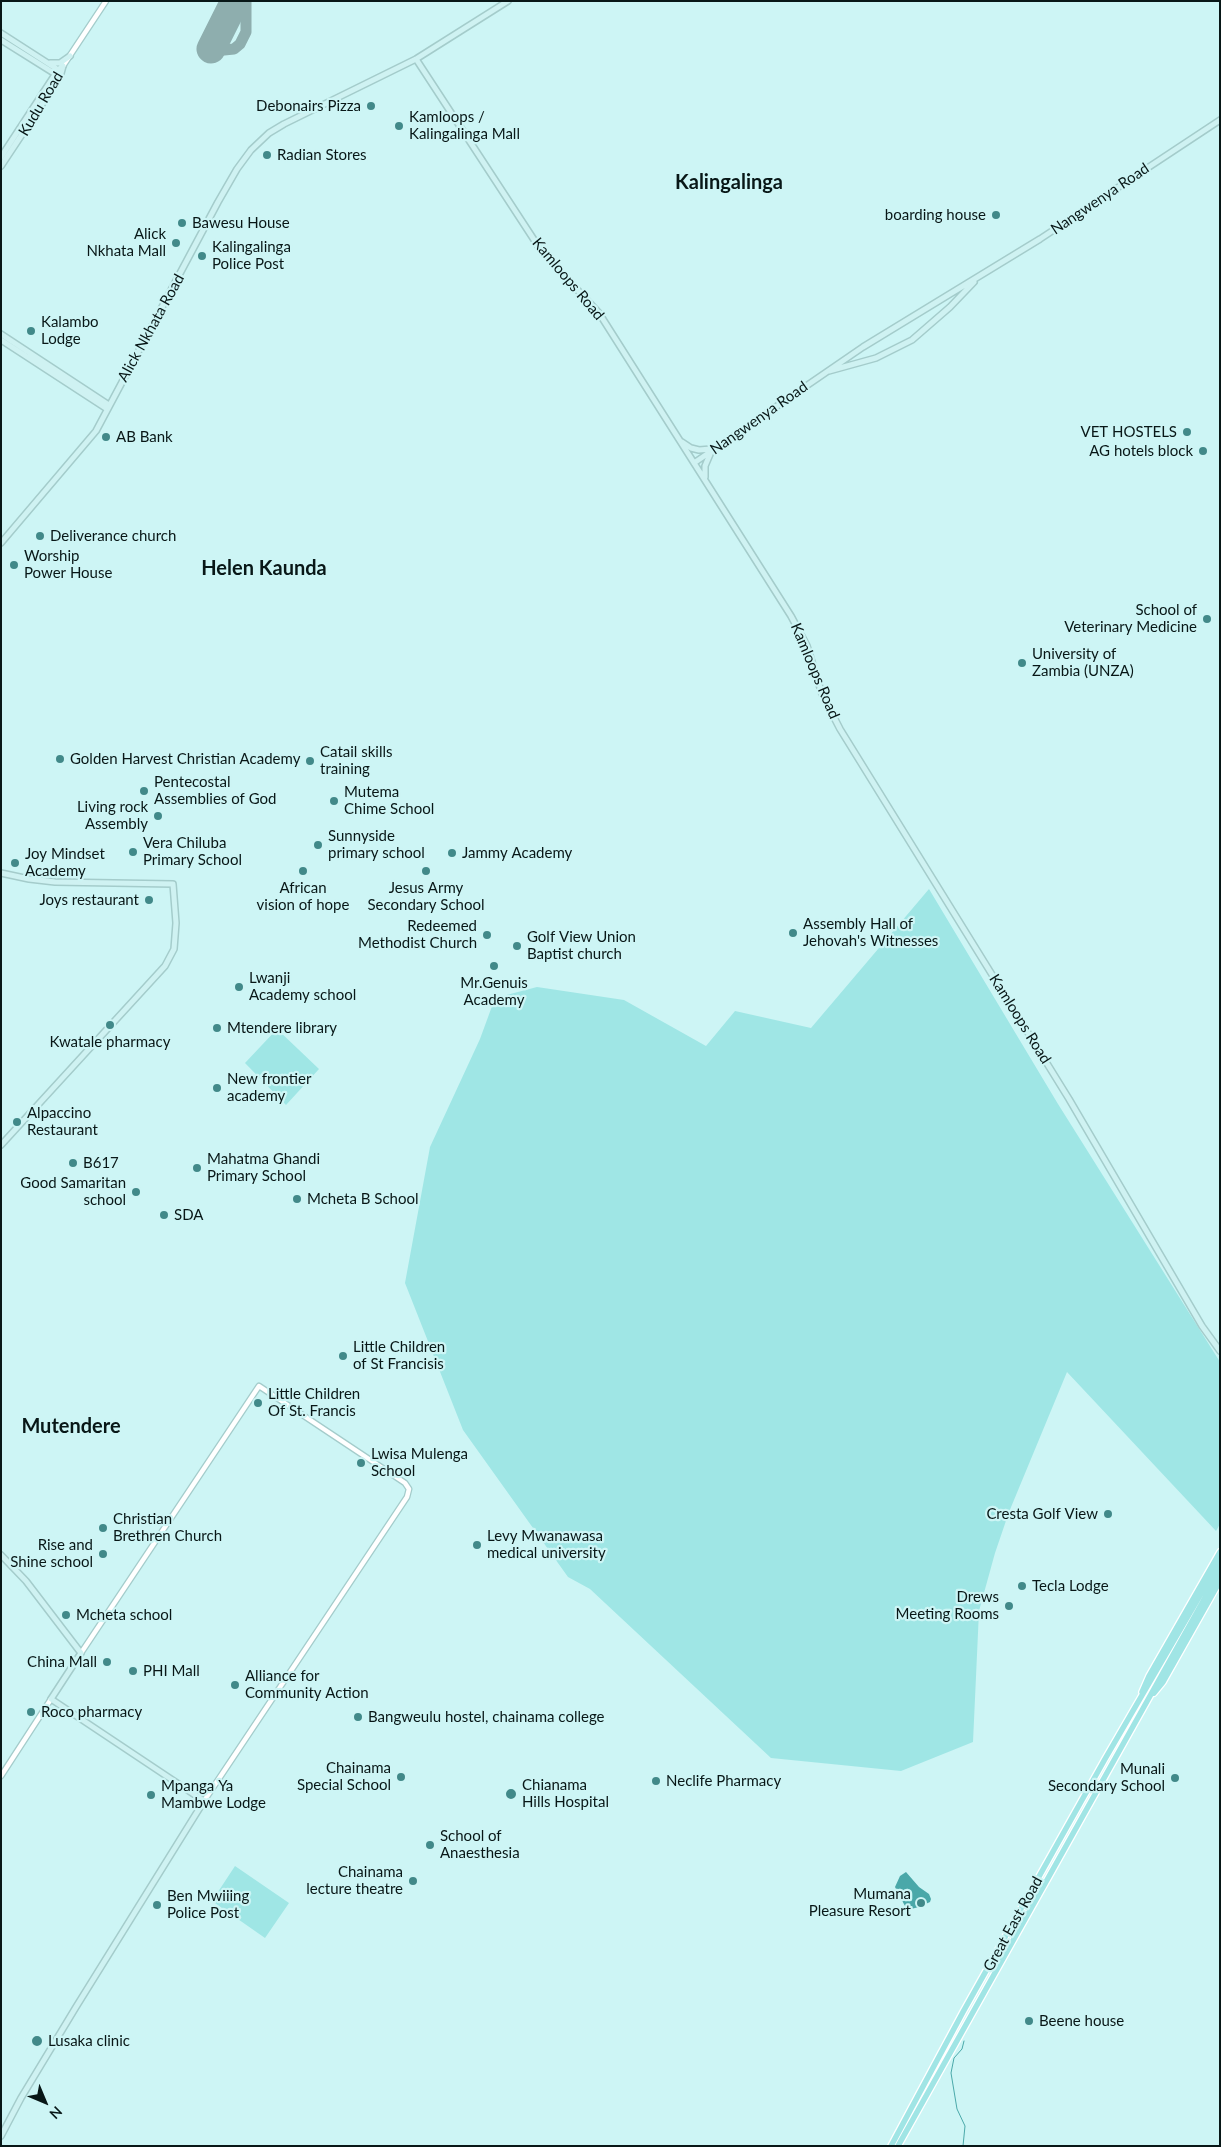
<!DOCTYPE html>
<html>
<head>
<meta charset="utf-8">
<style>
  body { margin:0 }
  #map { position:relative; width:1221px; height:2147px; overflow:hidden; background:#cdf5f5; font-family:Lato,sans-serif }
  canvas { display:block }
  .frame { position:absolute; inset:0; border:2px solid #081717; pointer-events:none }
  .north { position:absolute; left:20px; top:2077px; width:50px; height:50px; -webkit-text-stroke:4px #cdf5f5; paint-order:stroke; rotate:135deg; font-size:14px; font-weight:700; line-height:20px; text-align:center; color:#081717 }
  .north::after { content:''; display:block; margin:auto; width:18px; height:22px; background:#081717; clip-path:polygon(50% 0,100% 100%,50% 72%,0 100%) }
</style>
</head>
<body>
<div id="map">
<canvas width="1221" height="2147"></canvas>
<div class="frame"></div>
<div class="north">N</div>
</div>
<script>
const context = document.querySelector('canvas').getContext('2d');
context.lineJoin = 'round';
function fillPath(path, color) {
  context.fillStyle = color;
  context.fill(path, 'evenodd');
}
function toPath(rows) {
  const path = new Path2D();
  for (const r of rows) {
    path.moveTo(r[0], r[1]);
    for (let i = 2; i < r.length; i += 2) path.lineTo(r[i], r[i + 1]);
  }
  return path;
}
function strokePath(path, color, width, dash) {
  context.strokeStyle = color;
  context.lineWidth = width;
  context.lineCap = dash ? 'butt' : 'round';
  context.setLineDash(dash || []);
  context.stroke(path);
}
function label(font, color, halo, rows, align = 'center') {
  context.font = font + ' Lato,sans-serif';
  context.lineWidth = 4.5;
  context.setLineDash([]);
  context.textBaseline = 'middle';
  context.strokeStyle = halo;
  context.fillStyle = color;
  for (const [text, x, y, turn = 0] of rows) {
    context.save();
    context.translate(x, y);
    context.rotate((+turn || 0) * Math.PI / 180);
    context.textAlign = isNaN(turn) ? turn : align;
    if (halo) context.strokeText(text, 0, 0);
    context.fillText(text, 0, 0);
    context.restore();
  }
}
const green = toPath([
  [929,889,1058,1104,1220,1362,1220,1524,1216,1531,1067,1372,1009,1512,995,1553,979,1611,973,1742,901,1771,771,1758,590,1589,568,1577,463,1430,405,1283,430,1147,480,1039,495,998,537,987,624,1000,706,1046,735,1011,811,1028],
  [277,1029,319,1069,286,1105,245,1063],
  [235,1866,289,1903,265,1938,212,1901]
]);
const water = toPath([
  [906,1872,919,1887,929,1894,931,1899,930,1902,919,1907,907,1910,895,1887,900,1876]
]);
const stream = toPath([
  [963,2146,965,2126,957,2109,951,2073,954,2058,962,2049,964,2041]
]);
const taxiway = toPath([
  [215,41,224,50,234,49,240,44,246,32,246,1]
]);
const runway = toPath([
  [211,49,235,1]
]);
const tertiary = toPath([
  [63,66,106,1],
  [81,1653,259,1386,405,1483,409,1489,407,1497,204,1801],
  [1,1776,51,1699]
]);
const secondary = toPath([
  [1,33,60,71],
  [1,40,57,75],
  [416,59,542,252,599,313,791,616,807,646,822,694,840,729,1069,1099,1202,1326,1220,1351],
  [50,63,60,63,70,56],
  [1,157,58,70,63,66],
  [1,166,60,77,63,66],
  [1,334,109,405],
  [1,340,107,409],
  [829,371,876,358,912,340,950,307,974,282],
  [682,442,691,448,699,450,711,449],
  [694,463,863,347,1040,239,1220,120],
  [705,477,705,466,711,452],
  [1,543,96,431,218,202,237,169,251,150,269,133,284,124,416,59,508,1],
  [1,873,29,879,55,882,173,884,176,923,174,949,165,966,1,1145],
  [1,1555,26,1581,81,1653,51,1699,204,1801,76,2007,21,2098,1,2136]
]);
const primary = toPath([
  [1142,1692,1149,1676,1220,1552],
  [1154,1693,1163,1682,1220,1581],
  [891,2146,963,2012,1105,1759,1220,1561],
  [898,2146,1220,1571]
]);
const markers = [
  [371,106,5,"#418989"],
  [399,126,5,"#418989"],
  [267,155,5,"#418989"],
  [996,215,5,"#418989"],
  [182,223,5,"#418989"],
  [176,243,5,"#418989"],
  [202,256,5,"#418989"],
  [31,331,5,"#418989"],
  [1187,432,5,"#418989"],
  [106,437,5,"#418989"],
  [1203,451,5,"#418989"],
  [40,536,5,"#418989"],
  [14,565,5,"#418989"],
  [1207,619,5,"#418989"],
  [1022,663,5,"#418989"],
  [60,759,5,"#418989"],
  [310,761,5,"#418989"],
  [144,791,5,"#418989"],
  [334,801,5,"#418989"],
  [158,816,5,"#418989"],
  [318,845,5,"#418989"],
  [133,852,5,"#418989"],
  [452,853,5,"#418989"],
  [15,863,5,"#418989"],
  [303,871,5,"#418989"],
  [426,871,5,"#418989"],
  [149,900,5,"#418989"],
  [793,933,5,"#418989"],
  [487,935,5,"#418989"],
  [517,946,5,"#418989"],
  [494,966,5,"#418989"],
  [239,987,5,"#418989"],
  [110,1025,5,"#418989"],
  [217,1028,5,"#418989"],
  [217,1088,5,"#418989"],
  [17,1122,5,"#418989"],
  [73,1163,5,"#418989"],
  [197,1168,5,"#418989"],
  [136,1192,5,"#418989"],
  [297,1199,5,"#418989"],
  [164,1215,5,"#418989"],
  [343,1356,5,"#418989"],
  [258,1403,5,"#418989"],
  [361,1463,5,"#418989"],
  [1108,1514,5,"#418989"],
  [103,1528,5,"#418989"],
  [477,1545,5,"#418989"],
  [103,1554,5,"#418989"],
  [1022,1586,5,"#418989"],
  [1009,1606,5,"#418989"],
  [66,1615,5,"#418989"],
  [107,1662,5,"#418989"],
  [133,1671,5,"#418989"],
  [235,1685,5,"#418989"],
  [31,1712,5,"#418989"],
  [358,1717,5,"#418989"],
  [401,1777,5,"#418989"],
  [1175,1778,5,"#418989"],
  [656,1781,5,"#418989"],
  [511,1794,6,"#418989"],
  [151,1795,5,"#418989"],
  [430,1845,5,"#418989"],
  [413,1881,5,"#418989"],
  [921,1903,5,"#418989"],
  [157,1905,5,"#418989"],
  [1029,2021,5,"#418989"],
  [37,2041,6,"#418989"]
];
const streetNames = [
  ["Kudu Road",41,104,-59],
  ["Nangwenya Road",1100,199,-34],
  ["Kamloops Road",568,279,50],
  ["Alick Nkhata Road",151,328,-61],
  ["Nangwenya Road",759,418,-35],
  ["Kamloops Road",815,671,67],
  ["Kamloops Road",1020,1019,58],
  ["Great East Road",1013,1924,-61]
];
const poiNames = [
  ["Debonairs Pizza",361,106,"right"],
  ["Kamloops /",409,117],
  ["Kalingalinga Mall",409,134],
  ["Radian Stores",277,155],
  ["boarding house",986,215,"right"],
  ["Bawesu House",192,223],
  ["Alick",166,234,"right"],
  ["Nkhata Mall",166,251,"right"],
  ["Kalingalinga",212,247],
  ["Police Post",212,264],
  ["Kalambo",41,322],
  ["Lodge",41,339],
  ["VET HOSTELS",1177,432,"right"],
  ["AB Bank",116,437],
  ["AG hotels block",1193,451,"right"],
  ["Deliverance church",50,536],
  ["Worship",24,556],
  ["Power House",24,573],
  ["School of",1197,610,"right"],
  ["Veterinary Medicine",1197,627,"right"],
  ["University of",1032,654],
  ["Zambia (UNZA)",1032,671],
  ["Catail skills",320,752],
  ["training",320,769],
  ["Golden Harvest Christian Academy",70,759],
  ["Pentecostal",154,782],
  ["Assemblies of God",154,799],
  ["Mutema",344,792],
  ["Chime School",344,809],
  ["Living rock",148,807,"right"],
  ["Assembly",148,824,"right"],
  ["Sunnyside",328,836],
  ["primary school",328,853],
  ["Vera Chiluba",143,843],
  ["Primary School",143,860],
  ["Jammy Academy",462,853],
  ["Joy Mindset",25,854],
  ["Academy",25,871],
  ["African",303,888,"center"],
  ["vision of hope",303,905,"center"],
  ["Jesus Army",426,888,"center"],
  ["Secondary School",426,905,"center"],
  ["Joys restaurant",139,900,"right"],
  ["Assembly Hall of",803,924],
  ["Jehovah's Witnesses",803,941],
  ["Redeemed",477,926,"right"],
  ["Methodist Church",477,943,"right"],
  ["Golf View Union",527,937],
  ["Baptist church",527,954],
  ["Lwanji",249,978],
  ["Academy school",249,995],
  ["Mr.Genuis",494,983,"center"],
  ["Academy",494,1000,"center"],
  ["Mtendere library",227,1028],
  ["Kwatale pharmacy",110,1042,"center"],
  ["New frontier",227,1079],
  ["academy",227,1096],
  ["Alpaccino",27,1113],
  ["Restaurant",27,1130],
  ["Mahatma Ghandi",207,1159],
  ["Primary School",207,1176],
  ["B617",83,1163],
  ["Good Samaritan",126,1183,"right"],
  ["school",126,1200,"right"],
  ["Mcheta B School",307,1199],
  ["SDA",174,1215],
  ["Little Children",353,1347],
  ["of St Francisis",353,1364],
  ["Little Children",268,1394],
  ["Of St. Francis",268,1411],
  ["Lwisa Mulenga",371,1454],
  ["School",371,1471],
  ["Cresta Golf View",1098,1514,"right"],
  ["Christian",113,1519],
  ["Brethren Church",113,1536],
  ["Levy Mwanawasa",487,1536],
  ["medical university",487,1553],
  ["Rise and",93,1545,"right"],
  ["Shine school",93,1562,"right"],
  ["Tecla Lodge",1032,1586],
  ["Drews",999,1597,"right"],
  ["Meeting Rooms",999,1614,"right"],
  ["Mcheta school",76,1615],
  ["China Mall",97,1662,"right"],
  ["PHI Mall",143,1671],
  ["Alliance for",245,1676],
  ["Community Action",245,1693],
  ["Roco pharmacy",41,1712],
  ["Bangweulu hostel, chainama college",368,1717],
  ["Chainama",391,1768,"right"],
  ["Special School",391,1785,"right"],
  ["Munali",1165,1769,"right"],
  ["Secondary School",1165,1786,"right"],
  ["Neclife Pharmacy",666,1781],
  ["Chianama",522,1785],
  ["Hills Hospital",522,1802],
  ["Mpanga Ya",161,1786],
  ["Mambwe Lodge",161,1803],
  ["School of",440,1836],
  ["Anaesthesia",440,1853],
  ["Chainama",403,1872,"right"],
  ["lecture theatre",403,1889,"right"],
  ["Mumana",911,1894,"right"],
  ["Pleasure Resort",911,1911,"right"],
  ["Ben Mwiiing",167,1896],
  ["Police Post",167,1913],
  ["Beene house",1039,2021],
  ["Lusaka clinic",48,2041]
];
const districtNames = [
  ["Kalingalinga",729,183],
  ["Helen Kaunda",264,569],
  ["Mutendere",71,1427]
];
fillPath(green, '#9fe6e5');
fillPath(water, '#4aa8a9');
strokePath(stream, '#4aa8a9', 1);
strokePath(taxiway, '#8eaeae', 11);
strokePath(runway, '#8eaeae', 29);
strokePath(tertiary, '#a4cccb', 7);
strokePath(secondary, '#a4cccb', 8);
strokePath(primary, '#fff', 8);
strokePath(tertiary, '#fff', 4.5);
strokePath(secondary, '#cff2f2', 5);
strokePath(primary, '#a0e5e5', 5.5);
for (const [x, y, r, color] of markers) {
  const dot = new Path2D();
  dot.arc(x, y, r, 0, 2 * Math.PI);
  context.fillStyle = color;
  context.fill(dot);
  strokePath(dot, '#cdf5f5', 2);
}
label('15px', '#081717', '#cdf5f5', streetNames);
label('15px', '#081717', '#cdf5f5', poiNames, 'left');
label('bold 20px', '#081717', '#cdf5f5', districtNames);
</script>
</body>
</html>
